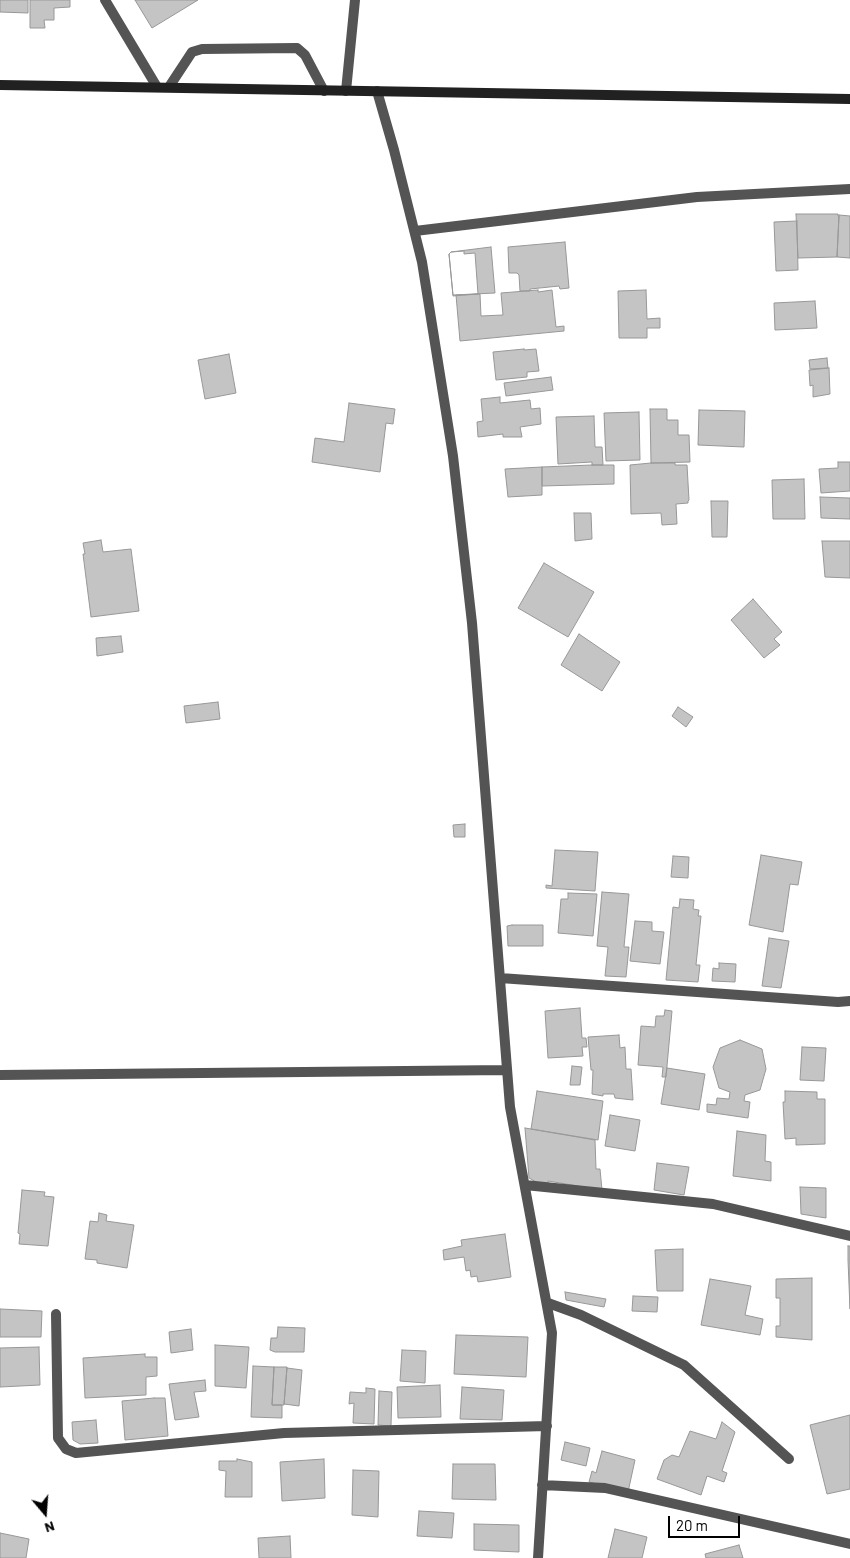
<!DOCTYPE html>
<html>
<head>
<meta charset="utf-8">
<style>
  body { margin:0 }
  #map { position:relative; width:850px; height:1558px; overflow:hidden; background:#fff; font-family:Barlow,sans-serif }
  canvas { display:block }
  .north { position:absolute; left:20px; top:1488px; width:50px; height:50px; -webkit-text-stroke:4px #fff; paint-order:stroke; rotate:162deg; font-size:14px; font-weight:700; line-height:20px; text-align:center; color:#000 }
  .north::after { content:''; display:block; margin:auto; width:18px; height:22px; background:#000; clip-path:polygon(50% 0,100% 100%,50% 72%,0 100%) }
  .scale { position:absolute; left:668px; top:1516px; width:72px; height:22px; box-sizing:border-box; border:2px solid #000; border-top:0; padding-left:6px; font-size:15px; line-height:18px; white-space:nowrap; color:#000; -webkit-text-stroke:4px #fff; paint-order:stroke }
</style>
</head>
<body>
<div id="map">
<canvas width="850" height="1558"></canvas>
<div class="north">N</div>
<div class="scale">20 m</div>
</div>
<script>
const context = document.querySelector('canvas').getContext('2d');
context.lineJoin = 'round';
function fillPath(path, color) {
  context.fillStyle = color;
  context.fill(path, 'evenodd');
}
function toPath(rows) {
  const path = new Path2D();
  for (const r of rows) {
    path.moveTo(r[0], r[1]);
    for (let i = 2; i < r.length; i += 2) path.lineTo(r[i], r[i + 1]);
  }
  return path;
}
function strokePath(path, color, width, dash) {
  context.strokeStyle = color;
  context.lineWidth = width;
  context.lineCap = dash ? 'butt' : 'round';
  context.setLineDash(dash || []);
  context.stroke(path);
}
const building = toPath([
  [0,0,28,0,28,13,0,12,0,0],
  [30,0,70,0,70,7,54,8,54,20,44,20,45,28,30,28,30,0],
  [135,0,198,0,152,28,135,0],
  [796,214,838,214,838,216,839,216,837,257,798,258,796,214],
  [839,215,850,216,850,258,837,257,839,215],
  [797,221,798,270,776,271,774,222,797,221],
  [565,242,569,288,560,289,559,286,530,289,530,291,520,291,519,275,517,273,509,273,508,247,565,242],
  [491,247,495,293,453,295,449,254,451,252,491,247],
  [464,251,464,254,475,253,478,294,453,296,449,254,451,252,464,251],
  [538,290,538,292,552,290,556,327,564,326,564,331,460,341,456,295,480,294,481,316,503,315,501,293,538,290],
  [646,290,647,319,660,318,660,328,647,328,647,338,619,338,618,291,646,290],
  [815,301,817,328,775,330,774,303,815,301],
  [524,349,524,350,536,349,539,371,527,372,527,377,496,380,493,352,524,349],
  [229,354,236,393,205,399,198,360,229,354],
  [827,358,828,368,810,369,809,360,827,358],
  [829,368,830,394,813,397,813,385,810,386,809,370,829,368],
  [551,377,553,390,506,396,504,383,551,377],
  [500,397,500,403,530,400,531,409,540,408,541,424,520,427,522,437,503,437,503,434,478,437,477,422,483,421,481,399,500,397],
  [349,403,395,409,393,424,386,423,380,472,312,462,315,438,344,442,349,403],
  [650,409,667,409,667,420,678,420,678,435,689,435,690,462,651,463,650,409],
  [699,410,745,411,744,447,698,445,699,410],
  [639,412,640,460,606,461,604,413,639,412],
  [594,416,595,447,602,447,603,465,592,465,592,462,558,464,556,417,594,416],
  [838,462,850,462,850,491,821,493,819,469,838,468,838,462],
  [651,463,675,463,675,465,687,465,689,500,688,501,688,503,676,504,677,524,662,525,661,513,631,514,630,465,651,463],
  [592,465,614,465,614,484,542,486,542,467,592,465],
  [542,467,542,495,508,497,505,469,542,467],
  [804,479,805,519,773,519,772,480,804,479],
  [820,497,850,498,850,519,821,518,820,497],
  [711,501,728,501,727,537,712,537,711,501],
  [574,513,591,513,592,539,575,541,574,513],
  [101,540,103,552,131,549,139,611,91,617,83,554,85,554,83,543,101,540],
  [822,541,850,541,850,578,825,577,822,541],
  [544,563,594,592,568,637,518,608,544,563],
  [753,599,782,632,774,639,780,645,764,658,731,620,753,599],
  [579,634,620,662,602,691,561,665,579,634],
  [121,636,123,652,97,656,96,638,121,636],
  [218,702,220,719,186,723,184,706,218,702],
  [678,707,693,717,686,727,672,716,678,707],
  [465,824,465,837,454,837,453,825,465,824],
  [555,850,598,852,595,891,546,888,546,885,552,886,555,850],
  [761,855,802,862,798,885,790,884,783,932,749,925,761,855],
  [673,856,689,857,688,878,671,877,673,856],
  [602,892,629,894,624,947,629,947,626,977,605,976,608,947,597,946,602,892],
  [568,893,597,894,593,936,558,933,561,899,568,899,568,893],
  [680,899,694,900,693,909,699,910,698,916,701,916,696,965,700,965,698,982,666,980,673,907,679,908,680,899],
  [635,921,652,922,652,931,664,932,660,964,630,961,635,921],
  [512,925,543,925,543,946,508,946,507,926,512,925],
  [769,938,789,941,781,988,762,986,769,938],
  [719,963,736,964,735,982,712,981,713,968,719,969,719,963],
  [580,1008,582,1038,586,1038,587,1047,582,1047,583,1056,548,1058,545,1011,580,1008],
  [665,1010,672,1011,666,1077,662,1077,663,1067,638,1065,641,1026,655,1027,656,1016,664,1016,665,1010],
  [619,1035,620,1048,625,1047,626,1069,631,1069,633,1100,615,1098,614,1094,603,1094,603,1096,592,1094,593,1070,591,1070,588,1037,619,1035],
  [740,1040,762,1049,766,1069,760,1090,745,1095,744,1101,750,1102,748,1118,707,1112,707,1104,716,1105,717,1098,729,1099,730,1092,719,1088,713,1067,720,1048,740,1040],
  [802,1047,826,1048,824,1081,800,1080,802,1047],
  [572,1066,582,1067,580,1085,570,1085,572,1066],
  [667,1068,705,1074,699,1110,661,1104,667,1068],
  [537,1091,603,1101,598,1140,531,1129,537,1091],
  [785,1091,817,1092,817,1099,825,1099,825,1144,796,1145,796,1138,785,1139,783,1102,785,1102,785,1091],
  [610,1115,640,1120,635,1151,605,1146,610,1115],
  [525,1128,595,1140,596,1169,600,1169,602,1190,548,1181,548,1185,538,1183,529,1178,525,1128],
  [737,1131,766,1135,765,1161,771,1162,771,1181,733,1176,737,1131],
  [657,1163,689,1167,684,1195,654,1190,657,1163],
  [800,1187,826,1188,826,1218,801,1214,800,1187],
  [22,1190,45,1192,44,1196,54,1197,48,1246,19,1244,20,1234,18,1233,22,1190],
  [99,1213,107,1215,106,1221,134,1225,127,1268,97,1263,97,1260,85,1259,90,1221,98,1222,99,1213],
  [505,1234,511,1277,478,1282,477,1276,471,1277,470,1270,466,1271,464,1257,444,1260,443,1250,462,1246,461,1240,505,1234],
  [848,1246,850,1246,850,1309,848,1260,848,1246],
  [683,1249,683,1291,657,1291,655,1250,683,1249],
  [812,1278,812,1340,776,1337,776,1326,780,1326,780,1298,776,1298,776,1279,812,1278],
  [710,1279,751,1286,745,1315,763,1319,760,1335,701,1325,710,1279],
  [565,1292,606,1299,604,1307,566,1300,565,1292],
  [633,1296,658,1297,657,1312,632,1311,633,1296],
  [0,1309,42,1311,41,1337,0,1337,0,1309],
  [278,1327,305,1328,304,1352,275,1352,270,1350,271,1338,277,1338,278,1327],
  [191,1329,193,1350,171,1353,169,1332,191,1329],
  [456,1335,528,1337,526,1377,454,1374,456,1335],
  [215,1345,249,1347,246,1388,215,1386,215,1345],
  [39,1347,40,1385,0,1387,0,1348,39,1347],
  [402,1350,426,1351,425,1383,400,1381,402,1350],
  [145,1354,145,1357,157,1357,157,1376,146,1377,146,1395,85,1398,83,1358,145,1354],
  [253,1366,274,1367,272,1405,282,1405,282,1418,251,1417,253,1366],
  [274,1367,287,1367,284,1405,272,1405,274,1367],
  [287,1368,302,1370,299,1406,284,1404,287,1368],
  [205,1380,206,1391,194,1392,199,1417,175,1420,169,1384,205,1380],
  [440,1385,441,1417,398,1418,397,1387,440,1385],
  [462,1387,504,1390,502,1420,460,1419,462,1387],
  [366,1388,375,1389,374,1424,353,1423,354,1403,349,1404,350,1392,366,1393,366,1388],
  [379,1391,392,1392,391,1426,378,1425,379,1391],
  [154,1398,165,1398,168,1436,125,1440,122,1401,154,1398],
  [850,1415,850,1489,827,1494,810,1425,850,1415],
  [96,1420,98,1443,80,1444,73,1440,72,1422,96,1420],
  [722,1422,735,1432,722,1471,727,1473,724,1482,707,1476,701,1495,657,1479,664,1460,672,1455,679,1457,690,1431,716,1439,722,1422],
  [565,1442,590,1448,586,1466,561,1460,565,1442],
  [602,1451,635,1460,628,1492,589,1482,592,1471,596,1473,602,1451],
  [237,1459,252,1462,252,1497,225,1497,226,1471,219,1470,219,1461,237,1461,237,1459],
  [324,1459,325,1498,282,1501,280,1462,324,1459],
  [453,1464,495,1464,496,1500,452,1499,453,1464],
  [353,1470,379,1471,378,1517,352,1515,353,1470],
  [419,1511,454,1513,452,1538,417,1536,419,1511],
  [474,1524,519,1525,519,1552,474,1550,474,1524],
  [615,1529,647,1537,642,1558,608,1558,615,1529],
  [0,1533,29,1539,26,1558,0,1558,0,1533],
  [290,1536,291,1558,259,1558,258,1538,290,1536],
  [739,1545,743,1558,706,1558,705,1554,739,1545]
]);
const street = toPath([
  [105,0,157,87],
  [169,87,192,52,202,49,297,48,305,55,324,91],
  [346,91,355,0],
  [377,91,394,150,422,262,453,456,472,623,510,1107,552,1333,538,1558],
  [415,231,697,197,850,189],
  [500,978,838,1002,850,1001],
  [0,1075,507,1070],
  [525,1185,713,1204,850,1236],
  [548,1303,581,1315,684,1365,789,1459],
  [56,1314,58,1438,66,1449,76,1453,284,1433,547,1426],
  [542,1485,605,1488,850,1544]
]);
const secondary = toPath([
  [0,85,850,99]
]);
fillPath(building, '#c4c4c4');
strokePath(building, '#989898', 1);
strokePath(street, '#545454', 10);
strokePath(secondary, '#212121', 10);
</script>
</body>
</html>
